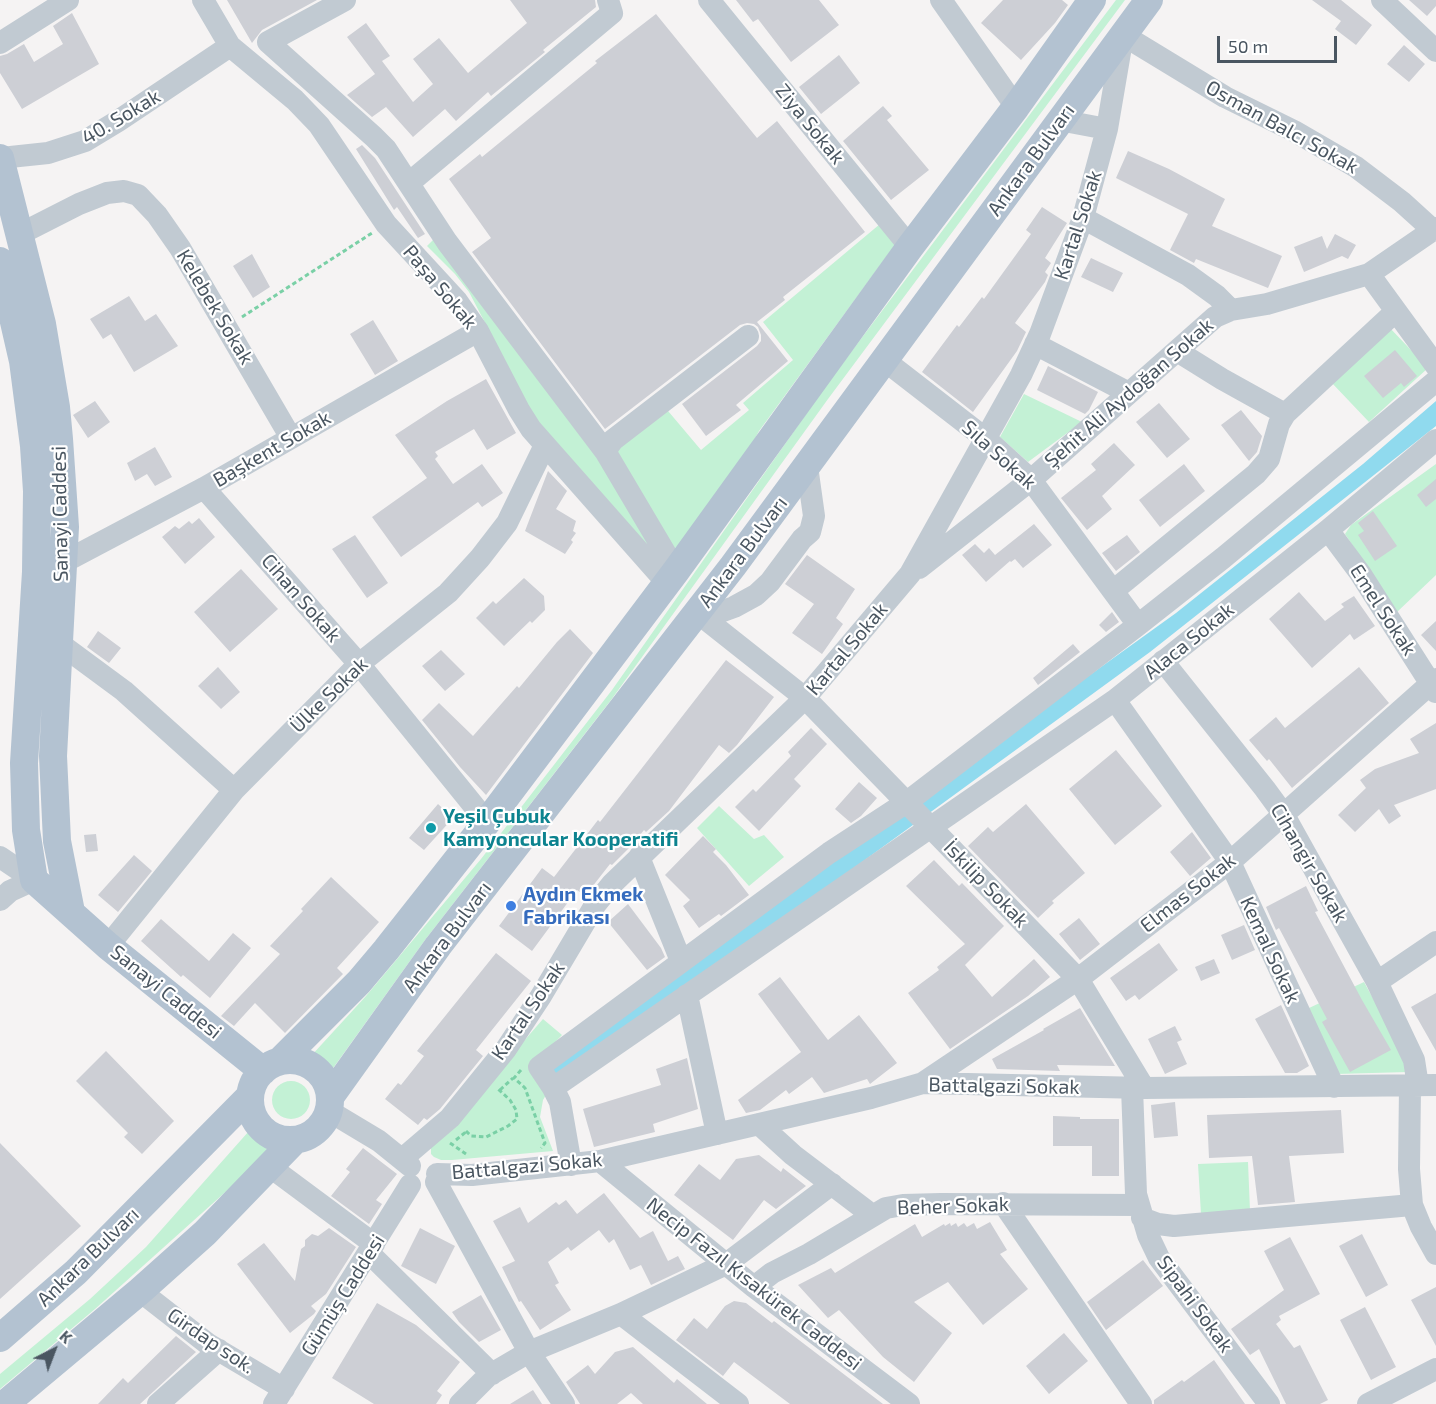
<!DOCTYPE html>
<html>
<head>
<meta charset="utf-8">
<style>
  body { margin:0 }
  #map { position:relative; width:1436px; height:1404px; overflow:hidden; background:#f5f3f3; font-family:"Exo 2",sans-serif }
  canvas { display:block }
  .north { position:absolute; left:24px; top:1320px; width:60px; height:60px; -webkit-text-stroke:4px #fff; paint-order:stroke; rotate:42deg; font-size:16px; font-weight:700; line-height:24px; text-align:center; color:#4a5661 }
  .north::after { content:''; display:block; margin:auto; width:21px; height:27px; background:#4a5661; clip-path:polygon(50% 0,100% 100%,50% 72%,0 100%) }
  .scale { position:absolute; left:1217px; top:36px; width:120px; height:27px; box-sizing:border-box; border:3px solid #4a5661; border-top:0; padding-left:8px; font-size:18px; line-height:21px; white-space:nowrap; color:#4a5661; -webkit-text-stroke:4px #fff; paint-order:stroke }
</style>
</head>
<body>
<div id="map">
<canvas width="1436" height="1404"></canvas>
<div class="north">K</div>
<div class="scale">50 m</div>
</div>
<script>
const context = document.querySelector('canvas').getContext('2d');
context.lineJoin = 'round';
function fillPath(path, color) {
  context.fillStyle = color;
  context.fill(path, 'evenodd');
}
function toPath(rows) {
  const path = new Path2D();
  for (const r of rows) {
    if (r.length === 3) {
      path.moveTo(r[0] + r[2], r[1]);
      path.arc(r[0], r[1], r[2], 0, 2 * Math.PI);
      continue;
    }
    path.moveTo(r[0], r[1]);
    for (let i = 2; i < r.length; i += 2) path.lineTo(r[i], r[i + 1]);
  }
  return path;
}
function strokePath(path, color, width, dash) {
  context.strokeStyle = color;
  context.lineWidth = width;
  context.lineCap = dash ? 'butt' : 'round';
  context.setLineDash(dash || []);
  context.stroke(path);
}
function label(font, color, halo, rows, align = 'center') {
  context.font = font + ' "Exo 2",sans-serif';
  context.lineWidth = 4.5;
  context.setLineDash([]);
  context.textBaseline = 'middle';
  context.strokeStyle = halo;
  context.fillStyle = color;
  for (const [text, x, y, turn = 0] of rows) {
    context.save();
    context.translate(x, y);
    context.rotate((+turn || 0) * Math.PI / 180);
    context.textAlign = isNaN(turn) ? turn : align;
    if (halo) context.strokeText(text, 0, 0);
    context.fillText(text, 0, 0);
    context.restore();
  }
}
const green = toPath([
  [1116,0,1125,0,828,399,611,700,425,940,331,1071,311,1056,366,996,481,859,612,690,830,380],
  [880,224,897,242,759,431,732,482,697,527,661,562,543,430,530,409,469,292,455,274,427,246,435,238,604,451,663,405,701,450,749,410,743,403,793,360,763,322],
  [1389,327,1428,368,1369,422,1331,382],
  [1024,394,1082,422,1028,462,1000,437],
  [1436,464,1436,575,1397,612,1345,534,1351,525],
  [719,806,754,839,764,835,784,857,749,886,697,828],
  [1364,982,1400,1048,1408,1072,1336,1074,1307,1009],
  [543,1019,562,1035,533,1065,549,1090,543,1100,540,1117,553,1151,452,1160,441,1160,434,1157,431,1154,431,1148],
  [291,1100,19],
  [249,1131,270,1152,95,1309,0,1389,0,1374,90,1299,146,1247],
  [1248,1162,1250,1211,1201,1214,1198,1164]
]);
const water = toPath([
  [1436,401,1436,426,1150,652,806,903,553,1084,543,1069,1176,613,1363,464]
]);
const building = toPath([
  [227,0,317,0,262,30,252,43],
  [510,0,595,0,596,7,543,50,545,52,491,96,488,92,456,121,445,109,413,137,386,107,372,117,347,95,375,74,347,37,366,23,390,56,382,61,413,102,433,84,413,59,439,38,468,73,527,23],
  [736,0,819,0,839,25,791,62,758,19,753,22],
  [1003,0,1062,0,1068,5,1055,23,1021,60,981,23],
  [1312,0,1341,0,1372,25,1356,45,1335,29,1341,21],
  [1409,0,1436,0,1436,6,1427,16],
  [72,13,99,64,22,109,0,73,0,56,7,54,24,44,34,62,63,44,53,26],
  [656,14,757,138,777,121,865,232,783,297,785,300,757,322,788,361,736,405,741,410,706,436,682,404,757,346,761,341,761,335,758,327,754,324,747,323,740,325,605,429,472,252,491,238,449,179,480,154,482,157,597,63,595,61],
  [1404,45,1425,64,1409,82,1387,64],
  [839,55,860,83,821,114,799,87],
  [883,106,892,116,887,120,929,170,891,200,843,141],
  [362,145,375,158,425,234,418,238,397,207,394,210,356,149],
  [1128,151,1169,169,1225,199,1212,226,1282,256,1268,288,1196,259,1194,263,1170,250,1188,214,1116,178],
  [1042,207,1067,223,1045,258,1051,263,1045,272,1048,275,1045,282,1015,323,1026,332,1017,351,973,412,922,372,957,325,959,327,982,297,984,299,1031,234,1026,230],
  [1335,234,1356,245,1348,259,1342,256,1304,272,1294,247,1322,236,1327,249],
  [252,254,270,287,253,298,233,266],
  [1091,258,1123,273,1113,292,1081,277],
  [129,296,145,321,156,314,178,346,134,372,111,334,103,339,90,319],
  [373,320,398,361,375,375,350,334],
  [1395,350,1417,376,1404,387,1401,383,1383,398,1364,376],
  [1048,366,1098,392,1089,410,1085,414,1037,390],
  [486,379,516,433,487,450,474,429,435,452,438,456,435,459,453,484,482,464,503,493,482,507,478,502,401,557,372,517,427,478,395,435,447,401],
  [95,401,110,422,88,438,73,415],
  [1159,403,1190,439,1167,458,1136,422],
  [1241,410,1262,436,1257,452,1249,461,1221,425],
  [1114,443,1135,465,1102,496,1112,509,1087,530,1061,498,1096,470,1091,464],
  [155,447,172,477,155,486,147,474,135,481,127,463],
  [1184,464,1205,491,1160,527,1139,500],
  [548,471,567,491,556,509,576,521,573,531,576,533,571,540,573,542,565,554,525,531],
  [1436,479,1436,499,1426,507,1417,495],
  [1373,511,1397,546,1375,561,1358,535,1364,531,1358,523],
  [199,518,215,537,185,564,162,537,175,526,179,529,189,521,192,524],
  [1034,524,1052,545,1023,568,1015,559,1011,562,1010,561,986,582,962,555,975,544,984,553,989,548,995,555],
  [355,535,388,583,367,598,332,549],
  [1127,535,1140,552,1116,571,1102,553],
  [807,555,855,589,836,618,843,624,822,654,792,633,814,604,785,584],
  [241,569,278,609,230,652,194,612],
  [524,578,544,596,545,610,532,623,530,621,504,646,476,618,493,601,496,604],
  [1299,592,1325,621,1344,607,1341,604,1354,596,1375,626,1354,640,1350,634,1312,668,1269,619],
  [1112,612,1119,622,1106,632,1099,625],
  [1436,621,1436,651,1421,635],
  [570,629,593,653,486,795,460,767,422,720,439,703,473,736,517,686,519,688,557,642],
  [98,631,121,648,109,663,87,647],
  [1073,644,1080,652,1038,685,1033,678],
  [441,650,465,674,445,691,422,666],
  [726,660,774,697,737,745,729,753,719,745,669,811,646,832,644,830,631,846,612,865,610,864,585,896,577,890,532,951,499,926,542,868,554,877,598,820,600,822],
  [218,667,240,692,221,709,198,686],
  [1359,667,1389,703,1292,788,1269,759,1267,761,1249,740,1276,717,1285,728],
  [1436,723,1436,789,1394,805,1401,816,1389,824,1379,809,1355,832,1338,815,1366,788,1360,780,1375,769,1419,753,1410,739],
  [811,728,827,744,794,779,801,786,759,831,735,807,753,789,756,792,791,756,788,752],
  [1116,750,1162,806,1115,845,1069,789],
  [859,782,877,798,861,816,851,823,835,809],
  [438,804,453,818,424,850,409,838],
  [1026,804,1085,873,1052,901,1054,903,1038,918,968,846,988,827,993,832],
  [1192,832,1211,858,1190,876,1170,852],
  [96,834,98,851,86,852,84,835],
  [703,836,716,849,713,852,726,865,749,895,721,916,719,914,699,928,683,906,690,900,665,875],
  [134,855,152,871,118,912,98,895],
  [934,860,959,886,962,883,1004,926,965,965,992,997,1034,959,1050,977,1028,996,950,1049,908,993,939,970,937,967,965,944,906,886],
  [331,877,379,922,337,968,343,974,285,1033,255,1003,234,1026,221,1016,280,954,270,946,303,911,301,909],
  [1306,886,1318,911,1315,912,1362,1000,1391,1050,1350,1072,1322,1022,1327,1019,1279,928,1276,930,1266,907],
  [628,904,661,948,665,957,647,970,608,922],
  [1079,918,1100,944,1080,960,1059,934],
  [161,919,209,961,233,933,251,948,210,998,183,975,181,977,141,941],
  [1244,925,1255,950,1232,960,1221,935],
  [1159,943,1178,970,1139,1000,1135,995,1126,1001,1110,978],
  [496,953,531,981,476,1050,483,1056,440,1109,427,1120,424,1118,418,1125,385,1099,398,1083,401,1085,424,1056,417,1051],
  [1214,959,1220,973,1201,981,1195,967],
  [780,977,828,1040,859,1015,897,1063,870,1084,867,1079,824,1093,812,1077,789,1094,786,1090,760,1110,746,1113,738,1100,801,1052,758,994],
  [1436,993,1436,1051,1411,1007],
  [1281,1005,1309,1066,1297,1073,1285,1073,1255,1019],
  [1080,1008,1115,1066,1057,1065,1060,1071,997,1069,992,1059,1044,1030,1043,1029],
  [1175,1026,1182,1040,1177,1042,1187,1064,1165,1074,1148,1039],
  [106,1051,174,1121,142,1154,124,1137,128,1133,76,1081],
  [687,1058,698,1109,653,1124,655,1132,594,1147,583,1109,661,1085,656,1069],
  [1175,1102,1178,1136,1154,1138,1151,1105],
  [1341,1110,1344,1153,1289,1156,1295,1202,1258,1205,1252,1156,1209,1158,1207,1115],
  [1053,1116,1080,1117,1080,1119,1119,1119,1119,1176,1092,1176,1092,1146,1053,1146],
  [0,1143,81,1226,0,1299],
  [363,1148,397,1174,376,1200,382,1204,369,1224,331,1196,350,1172,346,1169],
  [759,1155,781,1172,783,1168,806,1186,776,1209,764,1200,733,1240,674,1195,699,1164,720,1180,736,1159],
  [604,1193,640,1238,653,1231,668,1261,678,1256,685,1269,651,1285,641,1265,630,1270,614,1239,609,1243,599,1230,571,1251,568,1247,548,1262,559,1283,555,1285,571,1310,540,1330,521,1301,519,1302,502,1267,515,1261,493,1221,520,1207,528,1223,556,1202,559,1205,566,1200,577,1214],
  [990,1222,1007,1250,1000,1254,1028,1289,983,1325,948,1282,914,1302,952,1333,914,1382,883,1357,839,1310,828,1318,798,1285,831,1268,835,1273,915,1224,922,1237,944,1224,945,1226,950,1223,951,1226,956,1223,958,1227,964,1223,967,1227,974,1223,977,1229],
  [329,1228,356,1247,326,1294,311,1306,316,1311,314,1314,290,1333,237,1264,264,1243,295,1281,301,1249,305,1246,305,1240,312,1234,318,1236],
  [420,1228,455,1246,436,1284,401,1266],
  [1362,1234,1388,1285,1366,1297,1339,1246],
  [1290,1237,1320,1294,1279,1316,1281,1320,1276,1324,1294,1348,1300,1345,1328,1400,1320,1404,1286,1404,1259,1349,1250,1355,1231,1329,1284,1290,1264,1251],
  [1143,1260,1163,1286,1106,1330,1087,1302],
  [1436,1287,1436,1346,1411,1300],
  [481,1295,501,1330,479,1342,459,1322,452,1312],
  [734,1301,746,1303,772,1323,774,1321,883,1404,790,1404,734,1362,723,1376,676,1340,694,1318,707,1329,725,1306],
  [377,1303,416,1325,460,1362,437,1391,442,1395,436,1404,374,1404,332,1378],
  [1365,1307,1396,1367,1371,1380,1340,1320],
  [1064,1333,1088,1361,1049,1394,1026,1366],
  [176,1336,196,1352,140,1404,98,1404,123,1378,128,1383],
  [633,1347,674,1383,677,1379,707,1404,643,1404,631,1393,617,1404,580,1404,566,1382,588,1365,595,1374,615,1352],
  [1214,1360,1245,1404,1154,1404,1154,1400,1182,1380,1184,1382],
  [533,1390,542,1404,510,1404]
]);
const path = toPath([
  [242,317,372,233],
  [521,1070,514,1078,525,1088,545,1143,541,1148],
  [500,1090,513,1078],
  [466,1131,471,1136,486,1137,508,1126,517,1119,516,1110,510,1100,498,1089],
  [456,1140,467,1131],
  [450,1143,466,1154]
]);
const minor = toPath([
  [203,0,230,46,295,100,319,125,386,224,457,301,478,331,519,410,531,429,667,583],
  [345,0,268,42,374,137,386,149,447,242,605,451,676,571],
  [709,0,910,247],
  [941,0,1016,107],
  [1382,0,1436,51],
  [0,43,68,0],
  [1059,120,1107,129],
  [0,158,48,153,85,141,118,121,230,46],
  [409,183,612,13,608,0],
  [1083,218,1188,275,1217,296,1231,310],
  [20,234,79,204,107,193,124,191,138,195,157,215,180,248,291,438],
  [1369,274,1436,366],
  [1035,344,1129,393],
  [1177,351,1222,379,1285,414],
  [884,360,986,439,1031,480,1138,625],
  [605,451,613,440,748,336],
  [204,488,359,664,487,822],
  [1328,530,1360,573,1436,692],
  [64,562,204,488,478,331],
  [919,568,1031,480,1215,317,1231,310,1267,304,1369,274,1436,228],
  [1113,591,1256,474,1269,459,1279,424,1285,414,1395,312],
  [704,618,805,698,1078,979,1144,1088],
  [704,618,734,607,756,595,770,582,802,539,810,532,814,516,807,466],
  [59,643,124,691,234,790],
  [1163,661,1265,789,1284,815,1377,982,1414,1060,1418,1086],
  [1115,700,1230,862,1334,1087],
  [0,857,34,880,10,891,0,900],
  [639,857,681,961],
  [108,946,234,790,359,664,448,593,480,558,507,523,545,445],
  [1377,982,1436,942],
  [687,995,717,1134],
  [923,1083,1078,979,1230,862,1436,679],
  [1410,1087,1409,1169,1412,1205,1421,1227,1436,1254],
  [553,1088,1115,700,1328,530,1436,440],
  [1132,1088,1136,1194,1148,1235,1159,1258,1269,1404],
  [329,1111,379,1141,410,1166],
  [759,1124,793,1155,872,1215],
  [402,1159,450,1118,506,1049,541,996,595,905,612,884,805,698,910,574,1021,375,1040,334,1083,218,1107,129,1123,35,1225,97,1294,131,1356,167,1402,202,1433,230],
  [600,1161,754,1287,909,1404],
  [571,1165,560,1102,553,1088,539,1067,829,853,907,802,1138,625,1223,558,1436,381],
  [269,1166,374,1244],
  [437,1174,472,1175,600,1161,871,1098,923,1083,1144,1088,1436,1085],
  [436,1182,529,1352,564,1404],
  [1003,1203,1141,1404],
  [1142,1218,1158,1224,1174,1226,1412,1205],
  [369,1253,492,1374],
  [754,1287,772,1273,809,1254,886,1208,903,1205,941,1204,1139,1205],
  [140,1291,208,1344,284,1389],
  [621,1314,738,1404],
  [158,1404,219,1350],
  [274,1404,410,1185],
  [460,1404,488,1376,529,1352,621,1314,726,1264,832,1184],
  [1368,1404,1436,1369]
]);
const major = toPath([
  [0,158,42,324,56,407,59,439,65,527,53,756,57,841,71,912],
  [0,261,23,361,34,446,37,491,36,572,24,763,26,830,34,880,108,946,263,1071],
  [290,1100,40],
  [280,1061,359,982,386,950,487,822,676,571,910,247,1016,107,1092,0],
  [330,1097,438,946,733,566,1149,0],
  [0,1338,76,1272,250,1096],
  [5,1404,140,1291,205,1233,295,1140]
]);
const markers = [
  [431,828,6,"#0f9aa8"],
  [511,906,6,"#3f7fe0"]
];
const streetNames = [
  ["40. Sokak",121,117,-31],
  ["Ziya Sokak",810,124,51],
  ["Osman Balcı Sokak",1282,127,29],
  ["Ankara Bulvarı",1031,160,-54],
  ["Kartal Sokak",1078,225,-72],
  ["Paşa Sokak",440,287,50],
  ["Kelebek Sokak",215,307,59],
  ["Şehit Ali Aydoğan Sokak",1129,393,-41],
  ["Başkent Sokak",272,449,-30],
  ["Sıla Sokak",999,455,42],
  ["Sanayi Caddesi",60,514,-91],
  ["Ankara Bulvarı",743,552,-53],
  ["Cihan Sokak",301,598,49],
  ["Emel Sokak",1383,610,57],
  ["Alaca Sokak",1189,641,-39],
  ["Kartal Sokak",847,649,-50],
  ["Ülke Sokak",329,695,-44],
  ["Cihangir Sokak",1309,863,60],
  ["İskilip Sokak",986,884,46],
  ["Elmas Sokak",1188,893,-38],
  ["Ankara Bulvarı",447,937,-53],
  ["Kemal Sokak",1270,950,65],
  ["Sanayi Caddesi",166,992,39],
  ["Kartal Sokak",528,1011,-56],
  ["Battalgazi Sokak",1004,1086,1],
  ["Battalgazi Sokak",527,1166,-5],
  ["Beher Sokak",953,1206,-2],
  ["Ankara Bulvarı",88,1257,-44],
  ["Necip Fazıl Kısakürek Caddesi",754,1284,38],
  ["Gümüş Caddesi",343,1295,-58],
  ["Sipahi Sokak",1195,1304,54],
  ["Girdap sok.",211,1341,34]
];
const cultureNames = [
  ["Yeşil Çubuk",443,816],
  ["Kamyoncular Kooperatifi",443,839]
];
const shopNames = [
  ["Aydın Ekmek",523,894],
  ["Fabrikası",523,917]
];
fillPath(green, '#c3f1d5');
fillPath(water, '#90daee');
fillPath(building, '#cdcfd5');
strokePath(path, '#7ad0a6', 3, [4.5, 3]);
strokePath(minor, '#c1cad2', 22);
strokePath(major, '#b3c2d1', 28);
for (const [x, y, r, color] of markers) {
  const dot = new Path2D();
  dot.arc(x, y, r, 0, 2 * Math.PI);
  context.fillStyle = color;
  context.fill(dot);
  strokePath(dot, '#fff', 2);
}
label('20px', '#4a5661', '#fff', streetNames);
label('bold 20px', '#0d838f', '#fff', cultureNames, 'left');
label('bold 20px', '#366cbe', '#fff', shopNames, 'left');
</script>
</body>
</html>
